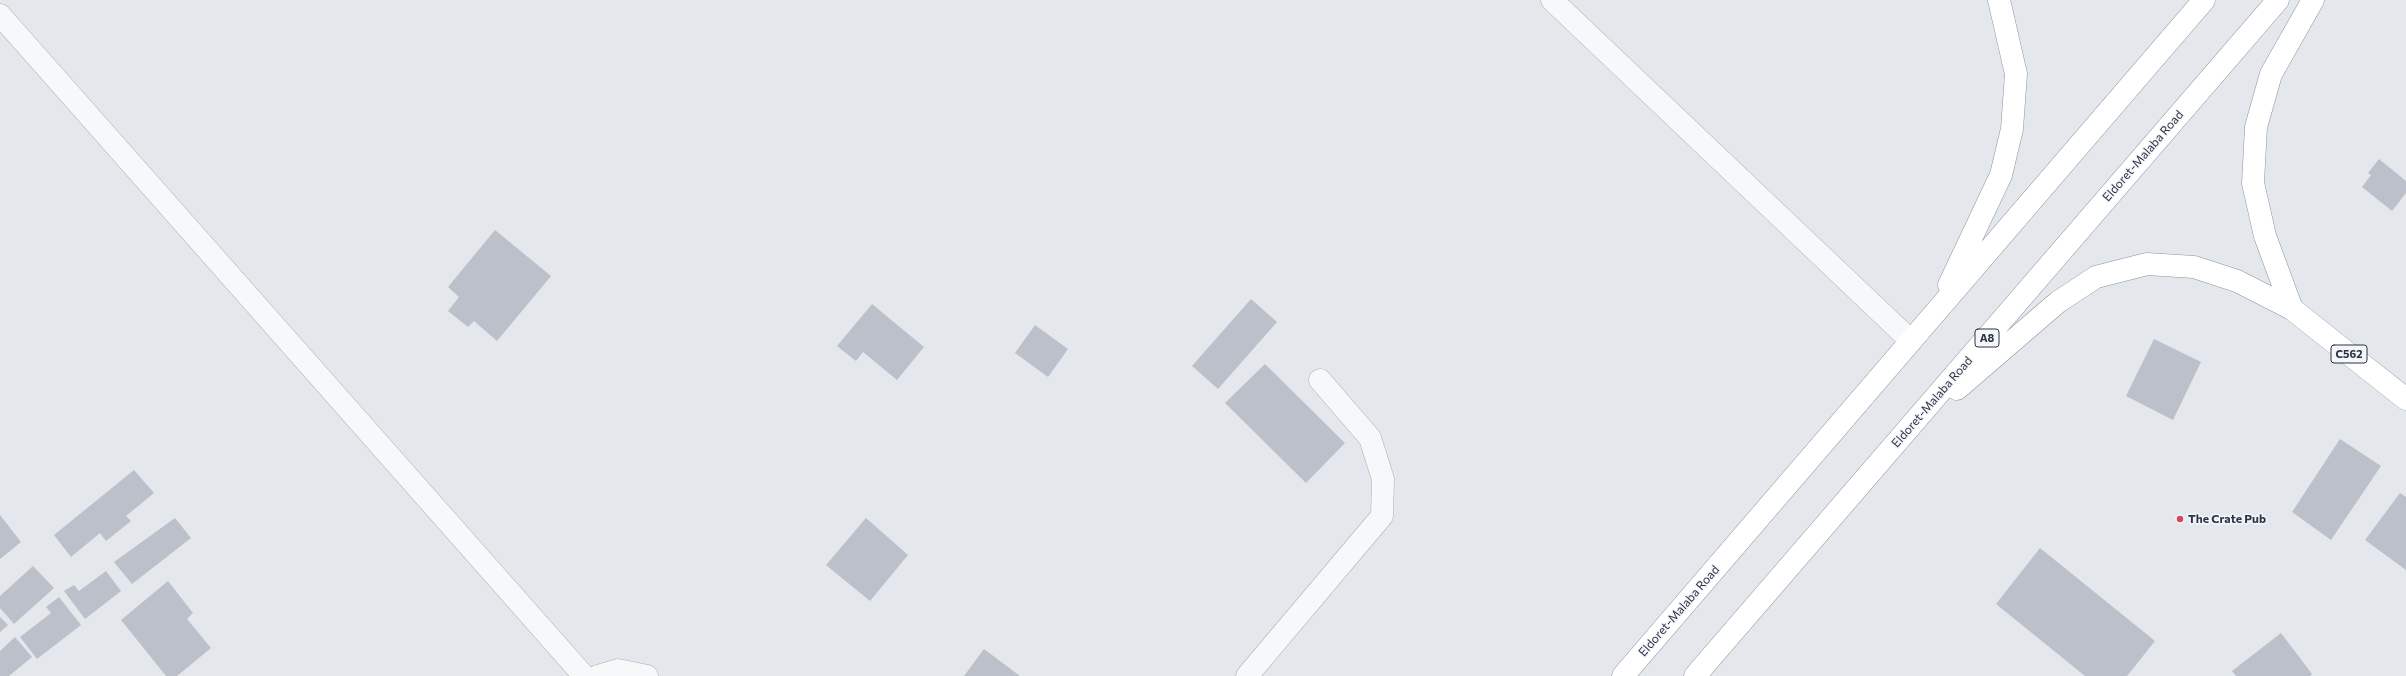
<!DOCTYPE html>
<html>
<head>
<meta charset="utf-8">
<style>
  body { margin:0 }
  canvas { display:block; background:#e4e7ec }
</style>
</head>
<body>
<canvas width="2406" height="676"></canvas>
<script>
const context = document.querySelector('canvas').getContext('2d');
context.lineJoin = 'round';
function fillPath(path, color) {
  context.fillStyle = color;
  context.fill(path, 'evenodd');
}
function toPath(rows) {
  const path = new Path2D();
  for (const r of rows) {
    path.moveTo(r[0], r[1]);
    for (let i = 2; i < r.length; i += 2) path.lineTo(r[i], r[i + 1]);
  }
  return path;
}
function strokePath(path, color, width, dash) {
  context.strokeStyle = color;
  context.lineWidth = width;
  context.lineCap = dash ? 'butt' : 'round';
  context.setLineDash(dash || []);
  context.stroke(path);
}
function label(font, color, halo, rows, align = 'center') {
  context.font = font + ' Commissioner,sans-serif';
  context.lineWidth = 3;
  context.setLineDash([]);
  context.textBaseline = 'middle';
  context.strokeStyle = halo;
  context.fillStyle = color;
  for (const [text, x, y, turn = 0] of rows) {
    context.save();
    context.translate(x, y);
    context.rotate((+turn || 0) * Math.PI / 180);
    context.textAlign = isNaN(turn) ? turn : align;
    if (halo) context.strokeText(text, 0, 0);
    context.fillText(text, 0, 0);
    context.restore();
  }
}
const building = toPath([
  [2379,159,2406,181,2406,193,2392,211,2362,187,2371,175,2368,173],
  [495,230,551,276,497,341,474,321,468,327,448,311,459,297,448,287],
  [1251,299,1277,322,1218,389,1192,366],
  [872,304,924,347,897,380,863,352,856,361,837,346],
  [1035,325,1068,349,1048,377,1015,353],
  [2154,339,2201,362,2173,420,2126,396],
  [1265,364,1345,443,1306,483,1225,403],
  [2340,439,2381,466,2331,540,2292,512],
  [134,470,154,493,126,516,131,521,106,541,100,533,71,557,54,535],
  [2400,493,2406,497,2406,570,2365,540],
  [0,515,21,542,0,559],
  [175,518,191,538,132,584,114,562],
  [866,518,908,555,870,601,826,565],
  [2040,548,2155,641,2127,676,2085,676,1996,604],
  [33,566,54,588,14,624,0,608,0,596],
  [106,571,121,591,85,619,64,591,74,585,79,591],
  [168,581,193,613,187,619,211,648,177,676,166,676,121,620],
  [59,597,81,625,37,659,20,637,51,613,46,607],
  [0,617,8,625,0,632],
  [2281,633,2312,674,2310,676,2236,676,2232,671],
  [15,637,32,657,9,676,0,676,0,651],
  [984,649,1020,676,964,676]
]);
const minor = toPath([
  [1552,0,1911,341],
  [0,15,584,676],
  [598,676,618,670,647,676],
  [1247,676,1382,516,1383,479,1370,438,1320,380]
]);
const major = toPath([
  [2292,309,2406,399]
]);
const highway = toPath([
  [1949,285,2001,175,2012,129,2016,74,1999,0],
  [2292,309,2265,236,2253,183,2256,127,2271,74,2313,0],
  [1957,389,2058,302,2096,277,2147,264,2194,267,2237,281,2292,309],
  [1623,676,2204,0],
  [1695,676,2278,0]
]);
const markers = [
  [2180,519,4,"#d1495b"]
];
const shields = [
  [1987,338,24],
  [2349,354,36]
];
const shieldNames = [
  ["A8",1987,338],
  ["C562",2349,354]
];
const streetNames = [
  ["Eldoret-Malaba Road",2143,156,-49],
  ["Eldoret-Malaba Road",1932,402,-49],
  ["Eldoret-Malaba Road",1679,611,-49]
];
const poiNames = [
  ["The Crate Pub",2188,519]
];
fillPath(building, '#bbc0ca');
strokePath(minor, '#a9aeb7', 23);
strokePath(major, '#a3abb8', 23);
strokePath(highway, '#8b94a3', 23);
strokePath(minor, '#f7f8fa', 22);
strokePath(major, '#fff', 22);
strokePath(highway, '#fff', 22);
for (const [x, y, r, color] of markers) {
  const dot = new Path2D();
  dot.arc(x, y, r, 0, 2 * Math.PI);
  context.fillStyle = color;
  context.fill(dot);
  strokePath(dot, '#f4f6f9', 1.5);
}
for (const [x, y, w] of shields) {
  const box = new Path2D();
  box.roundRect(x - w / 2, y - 9, w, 18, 3);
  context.fillStyle = '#f4f6f9';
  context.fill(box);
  strokePath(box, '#2b3445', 1);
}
label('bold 11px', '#2b3445', null, shieldNames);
label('12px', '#2b3445', '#f4f6f9', streetNames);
label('bold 12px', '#2b3445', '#f4f6f9', poiNames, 'left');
</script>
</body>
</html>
